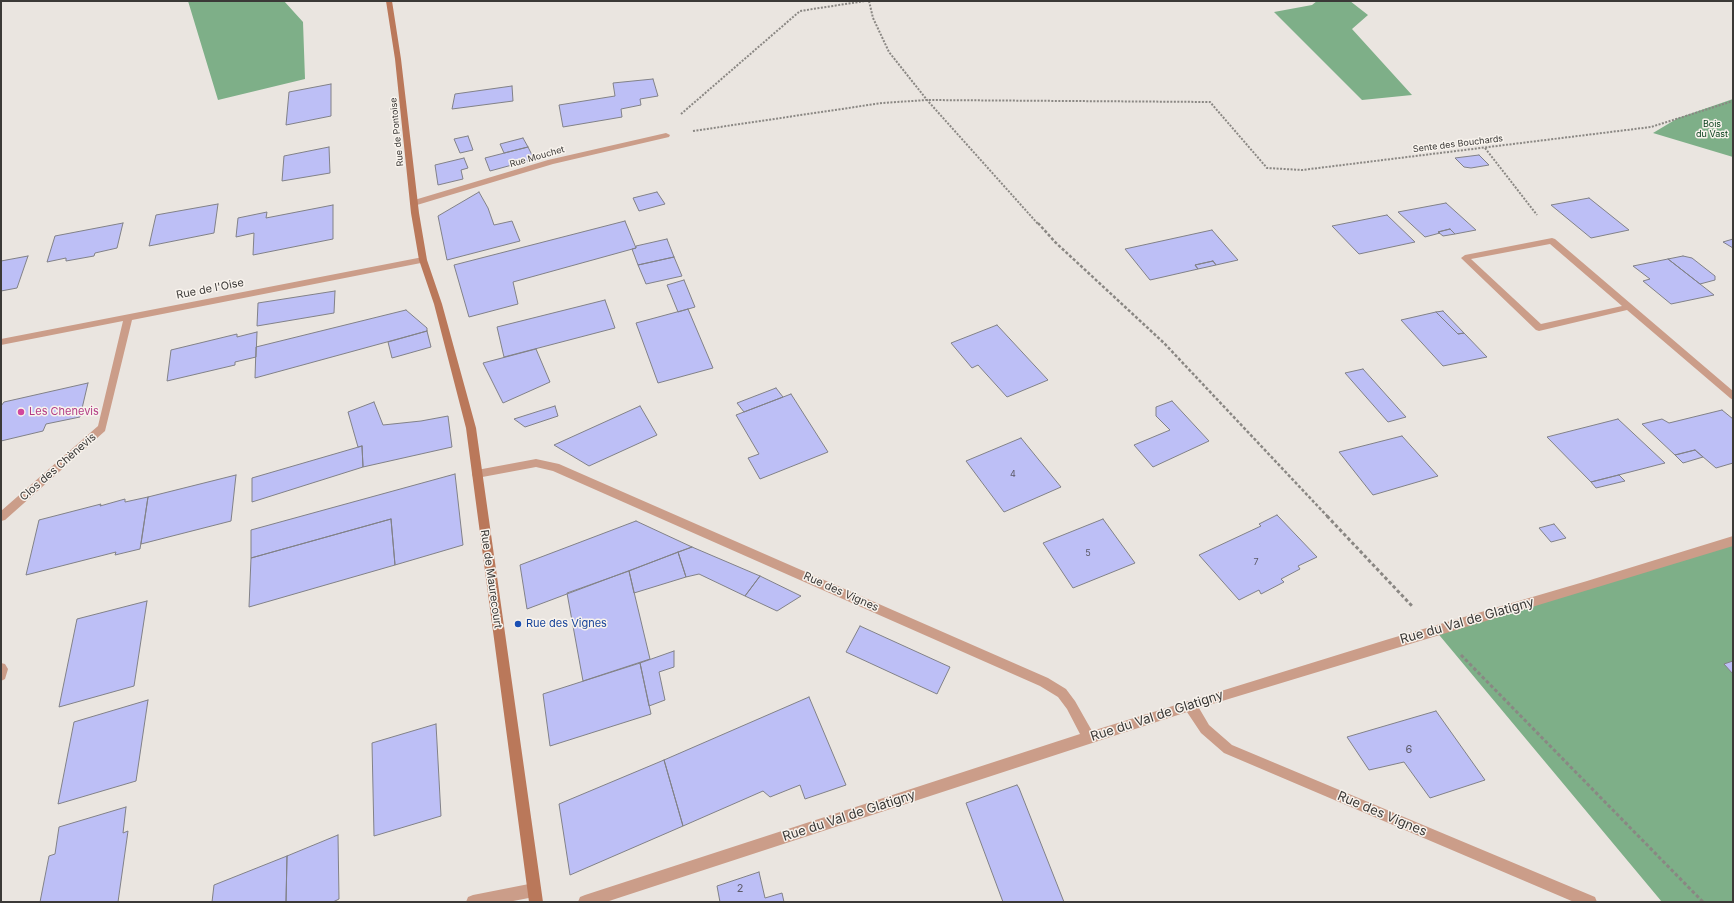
<!DOCTYPE html>
<html>
<head>
<meta charset="utf-8">
<style>
  body { margin:0 }
  #map { position:relative; width:1734px; height:903px; overflow:hidden; background:#eae5e0; font-family:Inter,sans-serif }
  canvas { display:block }
  .frame { position:absolute; inset:0; border:2px solid #3b3937; pointer-events:none }
</style>
</head>
<body>
<div id="map">
<canvas width="1734" height="903"></canvas>
<div class="frame"></div>
</div>
<script>
const context = document.querySelector('canvas').getContext('2d');
context.lineJoin = 'round';
function fillPath(path, color) {
  context.fillStyle = color;
  context.fill(path, 'evenodd');
}
function toPath(rows) {
  const path = new Path2D();
  for (const r of rows) {
    path.moveTo(r[0], r[1]);
    for (let i = 2; i < r.length; i += 2) path.lineTo(r[i], r[i + 1]);
  }
  return path;
}
function strokePath(path, color, width, dash) {
  context.strokeStyle = color;
  context.lineWidth = width;
  context.lineCap = dash ? 'butt' : 'round';
  context.setLineDash(dash || []);
  context.stroke(path);
}
function label(font, color, halo, rows, align = 'center') {
  context.font = font + ' Inter,sans-serif';
  context.lineWidth = 3;
  context.setLineDash([]);
  context.textBaseline = 'middle';
  context.strokeStyle = halo;
  context.fillStyle = color;
  for (const [text, x, y, turn = 0] of rows) {
    context.save();
    context.translate(x, y);
    context.rotate((+turn || 0) * Math.PI / 180);
    context.textAlign = isNaN(turn) ? turn : align;
    if (halo) context.strokeText(text, 0, 0);
    context.fillText(text, 0, 0);
    context.restore();
  }
}
const forest = toPath([
  [188,1,284,1,303,22,305,79,218,100],
  [1317,1,1350,1,1368,15,1352,29,1412,95,1362,100,1274,12,1312,5],
  [1733,99,1733,157,1653,133,1678,118],
  [1733,543,1733,902,1662,902,1435,630]
]);
const building = toPath([
  [653,79,658,96,640,99,641,105,621,109,622,117,563,127,559,105,615,96,613,83,653,79],
  [331,84,331,116,286,125,289,92,331,84],
  [512,86,513,101,452,109,455,94,512,86],
  [468,136,473,150,460,153,454,139,468,136],
  [523,138,528,147,504,153,500,144,523,138],
  [329,147,330,173,282,181,284,156,329,147],
  [528,147,534,159,490,171,485,158,528,147],
  [1479,155,1489,165,1471,168,1464,167,1455,158,1479,155],
  [464,158,468,168,461,170,463,179,438,185,435,165,464,158],
  [479,192,488,208,494,225,512,221,520,241,447,260,438,216,479,192],
  [657,192,665,204,639,211,633,198,657,192],
  [1589,198,1629,230,1591,238,1551,205,1589,198],
  [1446,203,1476,230,1455,234,1450,229,1438,232,1440,233,1425,237,1398,212,1446,203],
  [218,204,214,233,149,246,156,215,218,204],
  [333,205,333,239,253,255,254,233,236,237,238,218,267,212,266,218,333,205],
  [1387,215,1415,242,1359,254,1332,226,1387,215],
  [625,221,636,248,513,282,518,304,469,317,454,265,625,221],
  [123,223,117,248,95,253,94,256,66,261,66,258,47,262,55,236,123,223],
  [1450,229,1455,234,1443,236,1438,232,1450,229],
  [1212,230,1238,260,1216,265,1213,261,1195,265,1198,269,1150,280,1125,249,1212,230],
  [667,239,674,257,638,265,632,249,636,248,636,246,667,239],
  [1733,239,1733,248,1723,242,1733,239],
  [28,256,17,288,1,291,1,261,28,256],
  [1683,256,1692,258,1715,276,1715,280,1700,284,1668,259,1683,256],
  [674,257,682,276,646,284,638,265,674,257],
  [1668,259,1700,284,1714,295,1671,304,1643,281,1650,279,1633,266,1668,259],
  [1213,261,1216,265,1198,269,1195,265,1213,261],
  [684,280,695,307,678,312,667,285,684,280],
  [335,291,334,313,257,326,258,303,335,291],
  [605,300,615,328,504,357,497,327,605,300],
  [688,309,713,368,658,383,636,323,688,309],
  [406,310,427,328,427,331,255,378,256,347,406,310],
  [1443,311,1464,333,1458,334,1436,312,1443,311],
  [1436,312,1458,334,1464,333,1487,357,1443,366,1401,320,1436,312],
  [997,325,1048,380,1007,397,978,365,972,368,951,343,997,325],
  [427,331,431,347,392,358,388,342,427,331],
  [257,332,256,357,235,362,235,365,167,381,171,350,237,334,237,337,257,332],
  [536,349,550,382,503,403,483,363,536,349],
  [1363,369,1406,417,1388,422,1345,373,1363,369],
  [88,383,80,417,46,424,43,431,1,441,1,406,4,402,88,383],
  [776,388,783,397,744,412,737,403,776,388],
  [791,394,828,452,760,479,748,458,759,454,736,415,791,394],
  [1172,401,1209,441,1153,467,1134,445,1170,430,1156,416,1156,407,1172,401],
  [374,402,383,425,421,421,448,416,452,447,363,467,362,446,358,447,348,412,374,402],
  [555,406,558,416,525,427,514,419,555,406],
  [640,406,657,435,589,466,554,445,640,406],
  [1722,410,1733,419,1733,463,1716,468,1695,450,1675,455,1642,424,1662,419,1669,423,1722,410],
  [1618,419,1665,463,1591,482,1547,437,1618,419],
  [1402,436,1438,476,1373,495,1339,452,1402,436],
  [1021,438,1061,487,1004,512,966,461,1021,438],
  [362,446,363,467,252,502,252,478,362,446],
  [1695,450,1703,457,1683,463,1675,455,1695,450],
  [455,474,463,545,395,565,391,519,251,558,251,530,455,474],
  [236,475,231,521,141,544,148,497,236,475],
  [1619,475,1625,481,1596,488,1591,482,1619,475],
  [148,497,140,549,115,555,116,552,26,575,39,520,101,504,100,506,125,499,125,502,148,497],
  [1277,515,1317,557,1298,566,1300,569,1281,579,1284,582,1261,594,1259,590,1239,600,1199,555,1261,526,1259,524,1277,515],
  [391,519,395,565,249,607,251,558,391,519],
  [1103,519,1135,563,1073,588,1043,543,1103,519],
  [636,521,692,547,527,609,520,565,636,521],
  [1554,524,1566,538,1551,542,1539,528,1554,524],
  [692,547,760,576,745,596,699,574,686,577,678,552,692,547],
  [678,552,686,577,634,593,629,571,678,552],
  [629,571,650,659,583,681,567,593,629,571],
  [760,576,801,596,777,611,745,596,760,576],
  [147,601,134,686,59,707,77,619,147,601],
  [860,626,950,667,937,694,846,652,860,626],
  [674,651,674,667,659,672,665,700,649,706,640,663,674,651],
  [1733,661,1733,674,1724,664,1733,661],
  [640,663,651,714,550,746,543,694,640,663],
  [809,697,846,785,805,799,800,785,770,797,763,791,683,826,664,760,809,697],
  [148,700,136,781,58,804,74,722,148,700],
  [1436,711,1485,780,1430,798,1404,762,1369,770,1347,737,1436,711],
  [436,724,441,816,374,836,372,743,436,724],
  [664,760,683,826,570,875,559,804,664,760],
  [1017,785,1019,788,1064,902,1003,902,966,803,1017,785],
  [126,807,123,833,128,831,118,902,40,902,49,856,55,854,59,827,126,807],
  [338,835,339,899,333,902,286,902,287,856,338,835],
  [287,856,286,902,212,902,214,885,287,856],
  [759,872,765,898,782,893,784,902,720,902,717,886,759,872]
]);
const pathFar2 = toPath([
  [869,1,873,18,889,52,927,100,1038,224],
  [681,114,800,11,865,1],
  [693,131,882,103,927,100,1210,102,1267,168,1302,170,1651,127,1733,101],
  [1485,148,1537,215]
]);
const pathFar1 = toPath([
  [1038,223,1055,242,1164,343,1328,517]
]);
const path = toPath([
  [1327,516,1412,606],
  [1461,655,1703,902]
]);
const minor = toPath([
  [666,133,670,135,669,137,553,164,417,205,411,205,410,203,411,201,548,160,666,133],
  [1552,238,1555,239,1733,391,1733,400,1730,398,1627,310,1539,331,1536,330,1461,258,1465,255,1552,238],
  [1550,244,1622,306,1541,324,1471,259,1550,244],
  [423,257,427,260,426,262,132,320,105,431,5,520,1,521,1,511,98,426,123,321,1,345,1,339,423,257],
  [536,459,559,464,1048,678,1066,689,1075,701,1092,731,1389,639,1587,581,1733,536,1733,546,1199,708,1209,725,1232,745,1595,897,1597,902,1574,902,1224,753,1201,733,1187,712,606,902,578,902,580,897,585,895,1080,734,1067,709,1058,697,1040,686,553,471,536,467,477,478,473,477,472,474,473,471,477,470,536,459],
  [1,663,5,664,8,669,5,679,1,681,1,663]
]);
const tertiary = toPath([
  [534,883,539,885,541,890,539,895,534,897,508,902,466,902,468,897,473,895,534,883]
]);
const secondary = toPath([
  [386,1,392,1,401,59,419,213,427,260,442,304,476,428,543,902,529,902,466,428,434,304,419,260,411,213,395,59,386,1]
]);
const markers = [
  [21,412,4,"#d1479c"],
  [518,624,4,"#1a4fb4"]
];
const farParknames = [
  ["Bois",1712,124],
  ["du Vast",1712,134]
];
const farStreetnames = [
  ["Rue de Pontoise",397,132,-96],
  ["Sente des Bouchards",1458,144,-7],
  ["Rue Mouchet",537,157,-16]
];
const numberNames = [
  ["4",1013,474],
  ["5",1088,553],
  ["7",1256,562]
];
const streetNames = [
  ["Rue de l'Oise",210,289,-11],
  ["Clos des Chènevis",58,467,-41],
  ["Rue de Maurecourt",491,579,82],
  ["Rue des Vignes",841,592,24]
];
const hotelNames = [
  ["Les Chenevis",29,412]
];
const transitNames = [
  ["Rue des Vignes",526,624]
];
const nearNumbernames = [
  ["6",1409,750],
  ["2",740,889]
];
const nearStreetnames = [
  ["Rue du Val de Glatigny",1467,621,-16],
  ["Rue du Val de Glatigny",1157,716,-18],
  ["Rue des Vignes",1382,814,23],
  ["Rue du Val de Glatigny",849,816,-18]
];
fillPath(forest, '#7eaf88');
fillPath(building, '#bdbff6');
strokePath(building, '#818187', 1);
strokePath(pathFar2, '#8a8783', 2, [2, 1.5]);
strokePath(pathFar1, '#8a8783', 2.5, [3, 2]);
strokePath(path, '#8a8783', 3, [3.5, 2.5]);
fillPath(minor, '#cb9d89');
fillPath(tertiary, '#cb9d89');
fillPath(secondary, '#ba785a');
for (const [x, y, r, color] of markers) {
  const dot = new Path2D();
  dot.arc(x, y, r, 0, 2 * Math.PI);
  context.fillStyle = color;
  context.fill(dot);
  strokePath(dot, '#f8f3ed', 1.5);
}
label('9px', '#003b16', '#f8f3ed', farParknames);
label('9px', '#3b3937', '#f8f3ed', farStreetnames);
label('9px', '#5c5a67', null, numberNames);
label('11px', '#3b3937', '#f8f3ed', streetNames);
label('11px', '#b23c85', '#f8f3ed', hotelNames, 'left');
label('11px', '#164399', '#f8f3ed', transitNames, 'left');
label('11px', '#5c5a67', null, nearNumbernames);
label('13px', '#3b3937', '#f8f3ed', nearStreetnames);
</script>
</body>
</html>
